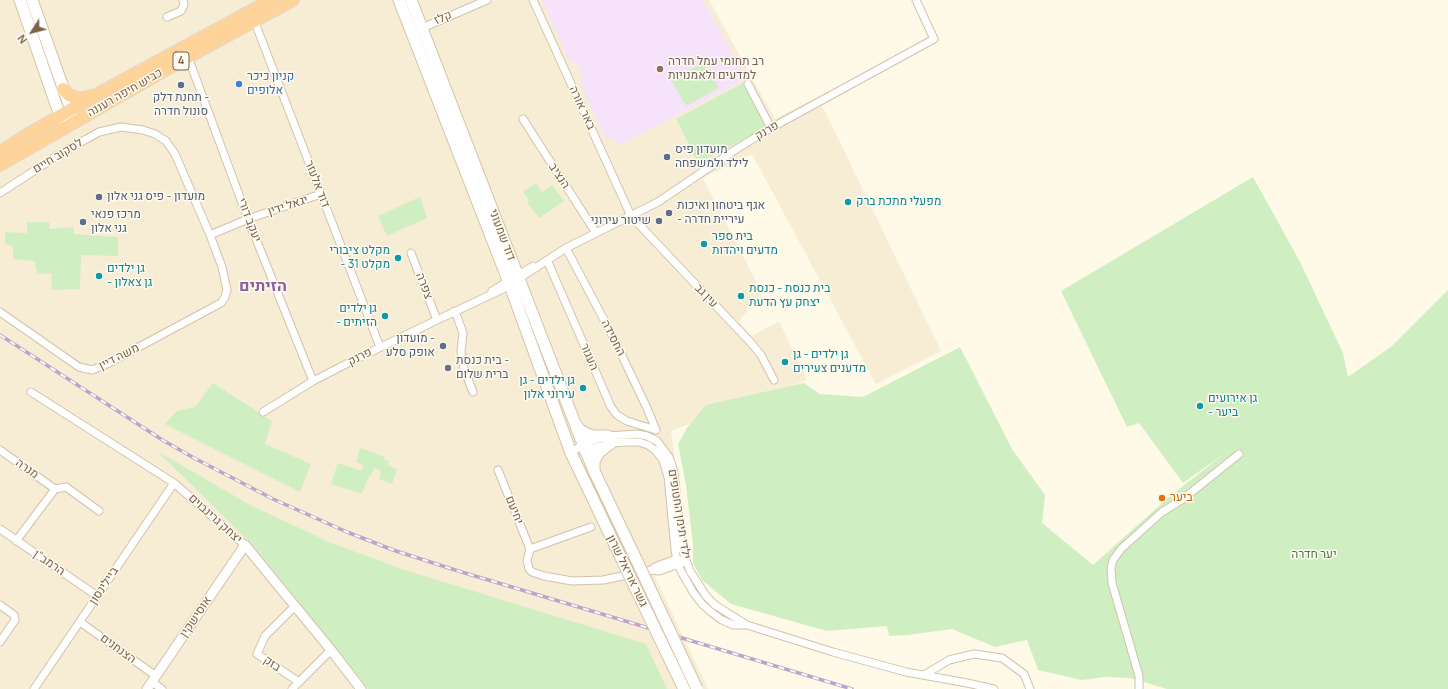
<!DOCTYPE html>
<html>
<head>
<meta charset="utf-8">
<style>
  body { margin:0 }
  #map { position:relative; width:1448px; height:689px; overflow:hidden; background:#fff9e7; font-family:Manrope,sans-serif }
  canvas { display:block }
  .north { position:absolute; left:12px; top:12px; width:40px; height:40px; -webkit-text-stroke:3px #fffbf0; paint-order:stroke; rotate:234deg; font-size:11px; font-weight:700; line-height:16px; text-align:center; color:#7c6148 }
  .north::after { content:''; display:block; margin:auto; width:14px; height:18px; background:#7c6148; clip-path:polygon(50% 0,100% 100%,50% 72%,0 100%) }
</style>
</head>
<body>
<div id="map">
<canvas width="1448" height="689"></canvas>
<div class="north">N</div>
</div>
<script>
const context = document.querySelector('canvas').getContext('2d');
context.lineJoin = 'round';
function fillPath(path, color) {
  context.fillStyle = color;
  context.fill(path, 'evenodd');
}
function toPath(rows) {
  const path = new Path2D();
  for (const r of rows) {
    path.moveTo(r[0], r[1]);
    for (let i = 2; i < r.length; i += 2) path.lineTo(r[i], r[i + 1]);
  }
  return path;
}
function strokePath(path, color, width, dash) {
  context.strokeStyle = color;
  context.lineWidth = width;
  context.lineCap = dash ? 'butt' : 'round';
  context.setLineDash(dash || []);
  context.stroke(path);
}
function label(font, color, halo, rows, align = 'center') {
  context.font = font + ' Manrope,Heebo,sans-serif';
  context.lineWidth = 3;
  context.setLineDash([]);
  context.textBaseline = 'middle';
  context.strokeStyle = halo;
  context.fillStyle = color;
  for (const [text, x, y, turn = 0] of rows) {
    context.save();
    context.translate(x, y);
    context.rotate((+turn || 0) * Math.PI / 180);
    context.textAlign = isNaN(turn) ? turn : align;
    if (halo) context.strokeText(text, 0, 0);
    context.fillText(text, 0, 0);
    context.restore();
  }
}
const residential = toPath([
  [0,0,709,0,775,119,818,97,941,351,876,384,752,154,703,178,762,293,739,321,752,336,779,321,807,380,671,431,687,554,655,577,708,689,0,689]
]);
const education = toPath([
  [542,0,703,0,746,79,618,146,614,137,606,140,580,83,583,76,577,63,570,62]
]);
const green = toPath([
  [705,62,719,88,686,106,671,80],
  [743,83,767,127,698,163,676,119],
  [1253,177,1299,260,1343,353,1348,377,1392,346,1448,290,1448,689,1167,689,1130,678,1105,677,1082,680,1038,670,1027,640,995,647,952,629,908,635,889,636,887,626,827,631,731,604,702,580,693,563,693,545,686,485,678,444,687,428,706,405,804,383,820,394,863,397,960,347,1012,449,1045,495,1042,523,1093,565,1169,497,1224,454,1183,483,1139,423,1127,427,1061,291],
  [536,183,542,192,552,185,564,201,539,218,527,202,529,201,523,192],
  [420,197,427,218,387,236,378,216],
  [27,222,49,222,50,229,74,227,74,234,118,237,118,256,81,255,80,289,52,290,51,273,37,274,35,261,13,259,13,246,5,244,5,232,27,233],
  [213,383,272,421,265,444,311,464,300,492,165,424,177,411,195,407],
  [360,448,385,457,384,460,389,461,388,465,397,469,392,484,379,479,381,471,374,468,371,476,369,476,362,494,331,484,338,463,362,471,363,465,356,462],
  [157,451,250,505,331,543,408,571,646,644,667,689,368,689,253,545]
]);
const minor = toPath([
  [533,0,631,216,752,344,761,355,774,380],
  [167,17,181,11,184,5,183,0],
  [254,20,380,347],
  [422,28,487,0],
  [188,57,248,219,313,381],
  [748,84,771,128],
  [523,119,596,233],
  [0,193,63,152,99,132,121,127,143,130,155,134,166,141,175,154,210,235,222,267,227,290,225,297,221,303,109,363,92,370,79,367,0,312],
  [210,235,248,219,321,194],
  [566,248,612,335,647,408,656,430],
  [411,253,437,320],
  [547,260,611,407,617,415,627,421,656,430],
  [492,291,533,266],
  [455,311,463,333,461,351,464,369,473,392],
  [31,392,174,483,245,545],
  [263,412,313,381,354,360,437,320,503,289,566,248,658,202,738,148,771,128,934,39,916,0],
  [0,450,55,489,66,487,99,511],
  [583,451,611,443,628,442,639,442,648,445,655,450,663,460,668,477,675,549,677,562,682,573,693,592,702,604,711,612,722,620,733,625,744,625],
  [571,453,583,444,608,436,637,434,647,436,657,441,669,457,673,468,675,481,682,549,690,571,706,596,715,605,747,625,833,652,906,672,967,683,994,689],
  [498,470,530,549,527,561,529,569,532,572,544,576,572,581,603,580,651,570,659,571,682,563],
  [0,529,97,596],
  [16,541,55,489],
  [530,549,591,527],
  [651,570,657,566,677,559,680,560],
  [0,605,14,615,15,620,0,642],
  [295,606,265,636,257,654,299,682],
  [80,622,156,676],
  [924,675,949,660,974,654,1002,658,1024,674,1030,689],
  [152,682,162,689],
  [34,689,174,483],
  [292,689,331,650],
  [1139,689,1139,676,1112,583,1111,568,1113,560,1121,549,1162,512,1183,499,1239,454]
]);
const tertiary = toPath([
  [147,689,245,545,331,650,361,689]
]);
const secondary = toPath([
  [20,0,60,116,67,121],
  [32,0,71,110,71,118],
  [399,0,508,280,571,453,624,564],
  [411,0,583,444,594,471,637,561],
  [576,425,580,430,587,434,593,436,608,436],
  [594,471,594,461,599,452,611,443]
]);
const trunk = toPath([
  [63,89,69,95,76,98,82,98,91,96],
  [0,152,30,133,98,94,271,0],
  [0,165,188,57,293,0]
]);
const rail = toPath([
  [0,335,164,441,194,458,273,499,347,532,393,550,455,570,852,689]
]);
const secondaryBridge = toPath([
  [637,561,697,689],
  [624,564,684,689]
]);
const markers = [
  [660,69,4,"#8d6e63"],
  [239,84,4,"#3f7fe0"],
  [181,85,4,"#5c6f8a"],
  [667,157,4,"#5c6f8a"],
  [99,197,4,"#5c6f8a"],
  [848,202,4,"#0f9aa8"],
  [669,213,4,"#5c6f8a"],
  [659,221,4,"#5c6f8a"],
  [83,222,4,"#5c6f8a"],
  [704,244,4,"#0f9aa8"],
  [398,258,4,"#0f9aa8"],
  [99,276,4,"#0f9aa8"],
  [741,296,4,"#0f9aa8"],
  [385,316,4,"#0f9aa8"],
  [443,346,4,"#5c6f8a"],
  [785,362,4,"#0f9aa8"],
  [448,368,4,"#6b7280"],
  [583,388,4,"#0f9aa8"],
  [1200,406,4,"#0f9aa8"],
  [1162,498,4,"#e8710a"]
];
const shields = [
  [181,61,16]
];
const shieldNames = [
  ["4",181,61]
];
const streetNames = [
  ["קלז",443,18,-23],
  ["כביש חיפה רעננה",125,93,-30],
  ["באר אורה",582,108,65],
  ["פרנק",767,131,-30],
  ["לסקוב חיים",58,156,-31],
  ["הנציב",559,176,57],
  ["דוד אלעזר",317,184,69],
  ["יגאל ידין",288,206,-18],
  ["יעקב דורי",249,220,69],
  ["דוד שמעוני",502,235,69],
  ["צפרה",424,286,69],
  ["עין גב",706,296,46],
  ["החסידה",613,338,63],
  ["משה דיין",119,357,-27],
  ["פרנק",360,357,-27],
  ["העגור",589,357,67],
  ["מנרה",27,469,35],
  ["יחיעם",514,510,68],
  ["ילדי תימן החטופים",679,514,81],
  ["יצחק גרינבוים",215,519,42],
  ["הרמב\"ן",49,563,34],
  ["גשר אריאל שרון",627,571,64],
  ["ביילינסון",104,586,-56],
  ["אוסישקין",196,617,-56],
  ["הצנחנים",118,649,36],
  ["בזק",272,664,34]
];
const educationNames = [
  ["רב תחומי עמל חדרה",668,62],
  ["למדעים ולאמנויות",668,76]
];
const shopNames = [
  ["קניון כיכר",247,77],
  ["אלופים",247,91]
];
const serviceNames = [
  ["תחנת דלק -",181,98,"center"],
  ["סונול חדרה",181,112,"center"],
  ["מועדון פיס",675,150],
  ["לילד ולמשפחה",675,164],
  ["מועדון - פיס גני אלון",107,197],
  ["אגף ביטחון ואיכות",677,206],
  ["- עיריית חדרה",677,220],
  ["מרכז פנאי",91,215],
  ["גני אלון",91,229],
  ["שיטור עירוני",651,221,"right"],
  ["מועדון -",435,339,"right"],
  ["אופק סלע",435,353,"right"]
];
const cultureNames = [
  ["מפעלי מתכת ברק",856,202],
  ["בית ספר",712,237],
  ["מדעים ויהדות",712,251],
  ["מקלט ציבורי",390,251,"right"],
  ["- מקלט 31",390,265,"right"],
  ["גן ילדים",107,269],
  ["- גן צאלון",107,283],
  ["בית כנסת - כנסת",749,289],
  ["יצחק עץ הדעת",749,303],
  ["גן ילדים",377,309,"right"],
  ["- הזיתים",377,323,"right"],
  ["גן ילדים - גן",793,355],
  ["מדענים צעירים",793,369],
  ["גן ילדים - גן",575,381,"right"],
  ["עירוני אלון",575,395,"right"],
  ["גן אירועים",1208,399],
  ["- ביער",1208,413]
];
const worshipNames = [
  ["בית כנסת -",456,361],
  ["ברית שלום",456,375]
];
const foodNames = [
  ["ביער",1170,498]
];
const parkNames = [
  ["יער חדרה",1314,555]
];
const districtNames = [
  ["הזיתים",263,287]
];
fillPath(residential, '#f7ecd4');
fillPath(education, '#f6e3fb');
fillPath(green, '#cfefc3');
strokePath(minor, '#d3c2ab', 9);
strokePath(tertiary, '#d3c2ab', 11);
strokePath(secondary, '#d6c3a8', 13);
strokePath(trunk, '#e0d9d3', 14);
strokePath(minor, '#fff', 7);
strokePath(tertiary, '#fff', 9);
strokePath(secondary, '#fff', 11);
strokePath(trunk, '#ffd49b', 12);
strokePath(rail, '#bea3cb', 3.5);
strokePath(rail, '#fffbf0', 2, [6]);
strokePath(secondaryBridge, '#d6c3a8', 13, []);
strokePath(secondaryBridge, '#fff', 11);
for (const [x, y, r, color] of markers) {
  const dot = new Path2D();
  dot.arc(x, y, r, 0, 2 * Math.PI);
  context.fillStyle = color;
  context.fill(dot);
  strokePath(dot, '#fffbf0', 1.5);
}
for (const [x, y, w] of shields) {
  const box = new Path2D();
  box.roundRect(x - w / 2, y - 9, w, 18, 3);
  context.fillStyle = '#fffbf0';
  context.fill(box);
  strokePath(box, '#7c6148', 1);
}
label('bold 11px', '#7c6148', null, shieldNames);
label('12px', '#7c6148', '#fffbf0', streetNames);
label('12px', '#785e54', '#fffbf0', educationNames, 'left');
label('12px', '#366cbe', '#fffbf0', shopNames, 'left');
label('12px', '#4e5e75', '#fffbf0', serviceNames, 'left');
label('12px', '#0d838f', '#fffbf0', cultureNames, 'left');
label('12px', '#5b616d', '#fffbf0', worshipNames, 'left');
label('12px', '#c56008', '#fffbf0', foodNames, 'left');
label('12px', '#467d3c', '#fffbf0', parkNames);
label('bold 16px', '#8c5f98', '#fffbf0', districtNames);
</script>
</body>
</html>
